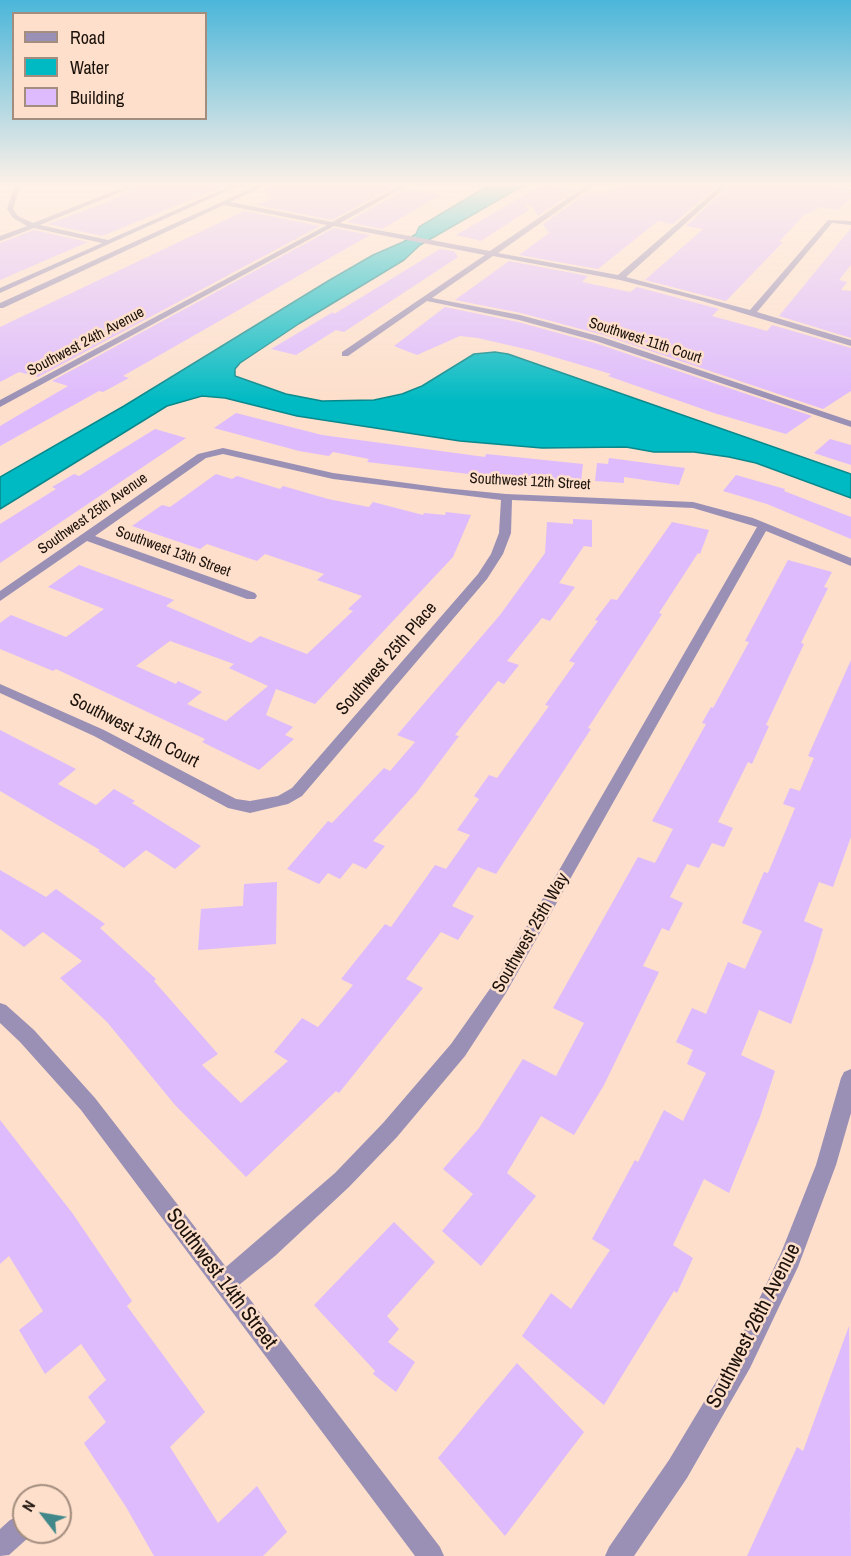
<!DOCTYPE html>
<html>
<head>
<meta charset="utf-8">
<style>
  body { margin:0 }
  #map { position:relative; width:851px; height:1556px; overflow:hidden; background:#fddfcb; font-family:"Archivo Narrow",sans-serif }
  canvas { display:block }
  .legend { position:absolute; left:12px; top:12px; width:195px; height:108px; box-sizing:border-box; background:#fddfcb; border:2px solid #a38d7e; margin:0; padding:8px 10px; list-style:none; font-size:18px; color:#1c120b }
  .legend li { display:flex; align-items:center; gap:12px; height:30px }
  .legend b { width:30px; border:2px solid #a38d7e }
  .north { position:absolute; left:12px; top:1484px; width:60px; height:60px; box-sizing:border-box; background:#fddfcb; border:2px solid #a38d7e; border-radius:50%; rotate:301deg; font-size:16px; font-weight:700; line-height:24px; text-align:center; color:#1c120b }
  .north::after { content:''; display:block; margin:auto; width:21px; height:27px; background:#408889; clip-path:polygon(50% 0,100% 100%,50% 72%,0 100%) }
</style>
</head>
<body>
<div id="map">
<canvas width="851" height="1556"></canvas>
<ul class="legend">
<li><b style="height:8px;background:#9a90b5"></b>Road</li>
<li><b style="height:16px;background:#00bac3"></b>Water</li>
<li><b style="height:16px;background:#debbfd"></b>Building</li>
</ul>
<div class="north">N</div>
</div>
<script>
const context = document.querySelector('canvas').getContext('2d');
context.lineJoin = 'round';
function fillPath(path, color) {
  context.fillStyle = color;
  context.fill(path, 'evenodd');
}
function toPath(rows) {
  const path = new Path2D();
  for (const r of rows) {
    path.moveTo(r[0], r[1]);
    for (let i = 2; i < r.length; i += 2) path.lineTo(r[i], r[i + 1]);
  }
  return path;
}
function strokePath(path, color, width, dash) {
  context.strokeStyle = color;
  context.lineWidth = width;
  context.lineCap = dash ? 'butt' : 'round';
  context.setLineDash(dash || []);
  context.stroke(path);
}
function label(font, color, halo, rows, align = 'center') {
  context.font = font + ' "Archivo Narrow",sans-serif';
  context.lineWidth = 5;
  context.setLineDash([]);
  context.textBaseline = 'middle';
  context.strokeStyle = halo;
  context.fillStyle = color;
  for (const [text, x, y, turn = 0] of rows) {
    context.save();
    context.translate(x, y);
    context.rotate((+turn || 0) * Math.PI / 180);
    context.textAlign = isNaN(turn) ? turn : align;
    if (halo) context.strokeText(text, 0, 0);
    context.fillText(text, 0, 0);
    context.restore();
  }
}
const water = toPath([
  [491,184,526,184,420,245,404,260,300,323,240,363,235,369,235,376,286,394,322,401,374,400,402,394,422,386,474,354,495,352,508,354,851,474,851,498,756,463,729,457,694,452,654,452,626,447,542,448,460,441,297,416,225,398,202,396,167,406,0,509,0,477,124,406,328,281,373,255,403,242,416,234,419,227,491,184]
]);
const building = toPath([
  [142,184,229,184,102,236,48,224,110,201],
  [270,184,375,184,393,187,332,220,257,205,271,199,266,188],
  [622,184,720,184,673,224,658,221,598,269,519,255,549,233,543,224,588,192,608,193],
  [731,184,820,184,851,190,851,198,837,210,821,207,804,215,779,242,783,242,726,301,645,280,703,229,686,226],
  [542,185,576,190,538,216,531,205,525,205,529,210,481,241,456,235],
  [406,189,441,195,382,229,347,222],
  [244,211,320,226,38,377,19,372,0,382,0,327],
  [334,228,370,235,123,376,129,378,103,392,99,391,0,446,0,426,68,386,52,381],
  [851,228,851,265,839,280,847,282,841,290,851,291,851,338,779,316],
  [34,230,88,242,0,280,0,243],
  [440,249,454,251,458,257,344,332,336,330,296,355,271,349,333,312,334,314,339,311],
  [509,261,588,276,582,282,630,292,637,287,719,309,712,316,767,331,772,325,851,348,851,391,823,409,603,335,521,313,455,300],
  [445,307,518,322,595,343,812,416,786,434,714,413,608,376,611,374,534,351,478,338,460,336,417,355,394,346],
  [236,413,322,435,485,457,486,454,583,464,581,482,521,478,520,480,367,462,369,459,333,452,329,456,299,451,214,428],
  [155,429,186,438,0,563,0,524,56,489,52,487,74,474,79,476],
  [830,439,851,445,851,465,814,453],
  [609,458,685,468,679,485,624,477,624,483,595,481,597,463,608,464],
  [216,474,232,479,237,476,280,489,283,486,328,499,369,507,373,502,423,515,424,513,445,515,446,512,471,515,453,557,315,704,276,689,266,715,293,727,285,735,294,739,259,770,202,742,205,739,56,669,53,671,0,649,0,623,11,615,66,637,104,609,48,587,79,565,174,600,166,606,251,643,260,636,307,654,353,611,348,609,362,596,317,580,324,574,265,554,257,561,207,544,200,549,132,526,162,505,170,507],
  [170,641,234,664,229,668,268,686,226,721,187,704,202,692,178,681,176,684,136,666],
  [736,475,785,489,784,491,851,517,851,539,767,504,723,491],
  [573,519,592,520,592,547,584,546,559,583,575,587,550,621,542,618,507,661,519,665,504,684,498,681,455,735,459,736,417,792,373,841,385,846,366,869,353,863,340,879,328,873,319,884,287,869,328,821,332,823,384,768,390,771,415,742,397,735,500,615,545,553,547,522,573,524],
  [672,522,709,530,700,554,698,553,659,613,662,614,588,728,591,729,496,874,478,867,452,906,474,916,458,940,441,932,406,979,423,988,339,1093,336,1091,246,1177,175,1105,107,1022,60,978,82,961,43,932,24,947,0,929,0,870,46,897,56,889,105,924,100,928,156,979,154,981,218,1054,202,1065,241,1103,288,1061,274,1052,302,1018,318,1027,353,985,341,979,385,924,391,927,435,865,446,869,470,835,457,830,479,799,474,796,489,775,497,778,549,706,545,705,575,663,569,661,598,621,595,620,611,599,617,600],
  [788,560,832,572,824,587,828,588,801,643,804,644,766,725,769,726,752,764,748,762,718,822,733,828,724,847,712,843,699,868,687,864,670,897,683,903,669,931,662,928,643,966,659,972,604,1085,574,1135,541,1116,507,1173,536,1196,481,1266,442,1231,473,1194,443,1169,479,1128,523,1059,556,1076,584,1023,553,1008,638,857,655,863,673,829,652,821,706,724,702,723,711,707,713,708,749,642,745,641],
  [851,660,851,837,833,887,819,882,804,921,823,929,813,962,791,1024,759,1010,741,1055,775,1071,760,1117,729,1193,704,1179,673,1245,693,1258,677,1293,674,1291,604,1405,522,1336,551,1293,571,1309,610,1250,592,1239,635,1160,638,1162,664,1110,683,1121,706,1073,687,1064,693,1050,676,1042,692,1008,706,1014,728,962,745,969,762,931,742,923,764,872,768,873,795,808,783,804,790,788,800,791,814,758,808,756],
  [0,730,76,769,58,784,96,805,114,789,135,801,132,803,201,846,175,869,146,850,124,868,98,851,100,850,0,791],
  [277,882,276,944,198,950,201,909,243,906,244,884],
  [0,1120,73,1214,132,1301,127,1306,205,1412,170,1447,218,1523,257,1486,287,1532,263,1556,154,1556,126,1507,84,1443,106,1422,88,1397,106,1380,81,1344,45,1374,19,1330,43,1311,9,1256,0,1264],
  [394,1222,435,1262,387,1316,399,1329,388,1342,415,1362,396,1392,373,1374,375,1371,314,1305],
  [849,1326,851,1556,747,1556,797,1447,803,1451],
  [517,1363,584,1432,505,1536,438,1458]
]);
const minor = toPath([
  [15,184,21,184,13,209,18,216,33,223,132,184,140,184,40,225,108,240,235,184,242,184,0,293,0,288,102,243,34,228,0,241,0,236,27,226,13,218,7,209,15,184],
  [261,184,268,184,230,202,332,222,403,184,410,184,340,223,490,251,589,184,596,184,498,253,618,275,723,184,729,184,626,277,750,310,828,220,851,221,851,225,832,223,757,312,851,340,851,346,702,301,620,280,493,256,432,298,520,315,602,337,851,421,851,427,596,341,519,320,427,301,348,356,342,356,342,352,485,255,334,226,0,407,0,400,327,225,224,205,3,308,0,308,0,303,261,184],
  [223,448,333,473,444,488,506,494,693,502,753,518,851,558,851,566,766,531,506,993,465,1056,397,1137,349,1187,275,1256,239,1285,440,1547,444,1556,415,1556,81,1110,20,1042,0,1023,0,1003,6,1005,34,1030,95,1098,226,1267,335,1173,383,1123,451,1044,494,983,757,527,693,508,512,500,511,533,503,554,487,579,302,796,288,804,250,813,228,808,94,736,0,693,0,684,104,730,236,799,250,801,278,796,292,788,478,574,491,554,499,533,501,500,333,479,223,454,206,458,95,536,255,593,257,596,255,599,247,599,87,541,0,601,0,591,198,454,223,448],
  [851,1069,851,1113,836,1165,798,1267,750,1368,687,1478,634,1556,605,1556,609,1547,669,1460,734,1352,781,1253,816,1165,841,1078,844,1072,851,1069],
  [19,1516,24,1518,24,1532,31,1532,28,1538,9,1555,0,1556,0,1529,10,1520,19,1516]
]);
const farStreetnames = [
  ["Southwest 11th Court",645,341,18],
  ["Southwest 24th Avenue",86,342,-28],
  ["Southwest 12th Street",530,482,3],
  ["Southwest 25th Avenue",93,514,-35],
  ["Southwest 13th Street",173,552,20]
];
const streetNames = [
  ["Southwest 25th Place",387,659,-49],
  ["Southwest 13th Court",134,731,27],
  ["Southwest 25th Way",531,933,-60]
];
const nearStreetnames = [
  ["Southwest 14th Street",221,1279,53],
  ["Southwest 26th Avenue",754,1326,-63]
];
fillPath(water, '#00bac3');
strokePath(water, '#08888c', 1.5);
fillPath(building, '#debbfd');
fillPath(minor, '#9a90b5');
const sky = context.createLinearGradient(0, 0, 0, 401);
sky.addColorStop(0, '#4bb6d9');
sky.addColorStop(0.46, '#fef1e8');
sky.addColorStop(1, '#fef1e800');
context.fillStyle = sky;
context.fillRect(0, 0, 851, 401);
label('15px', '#1c120b', '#fddfcb', farStreetnames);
label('18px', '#1c120b', '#fddfcb', streetNames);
label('21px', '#1c120b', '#fddfcb', nearStreetnames);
</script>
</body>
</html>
